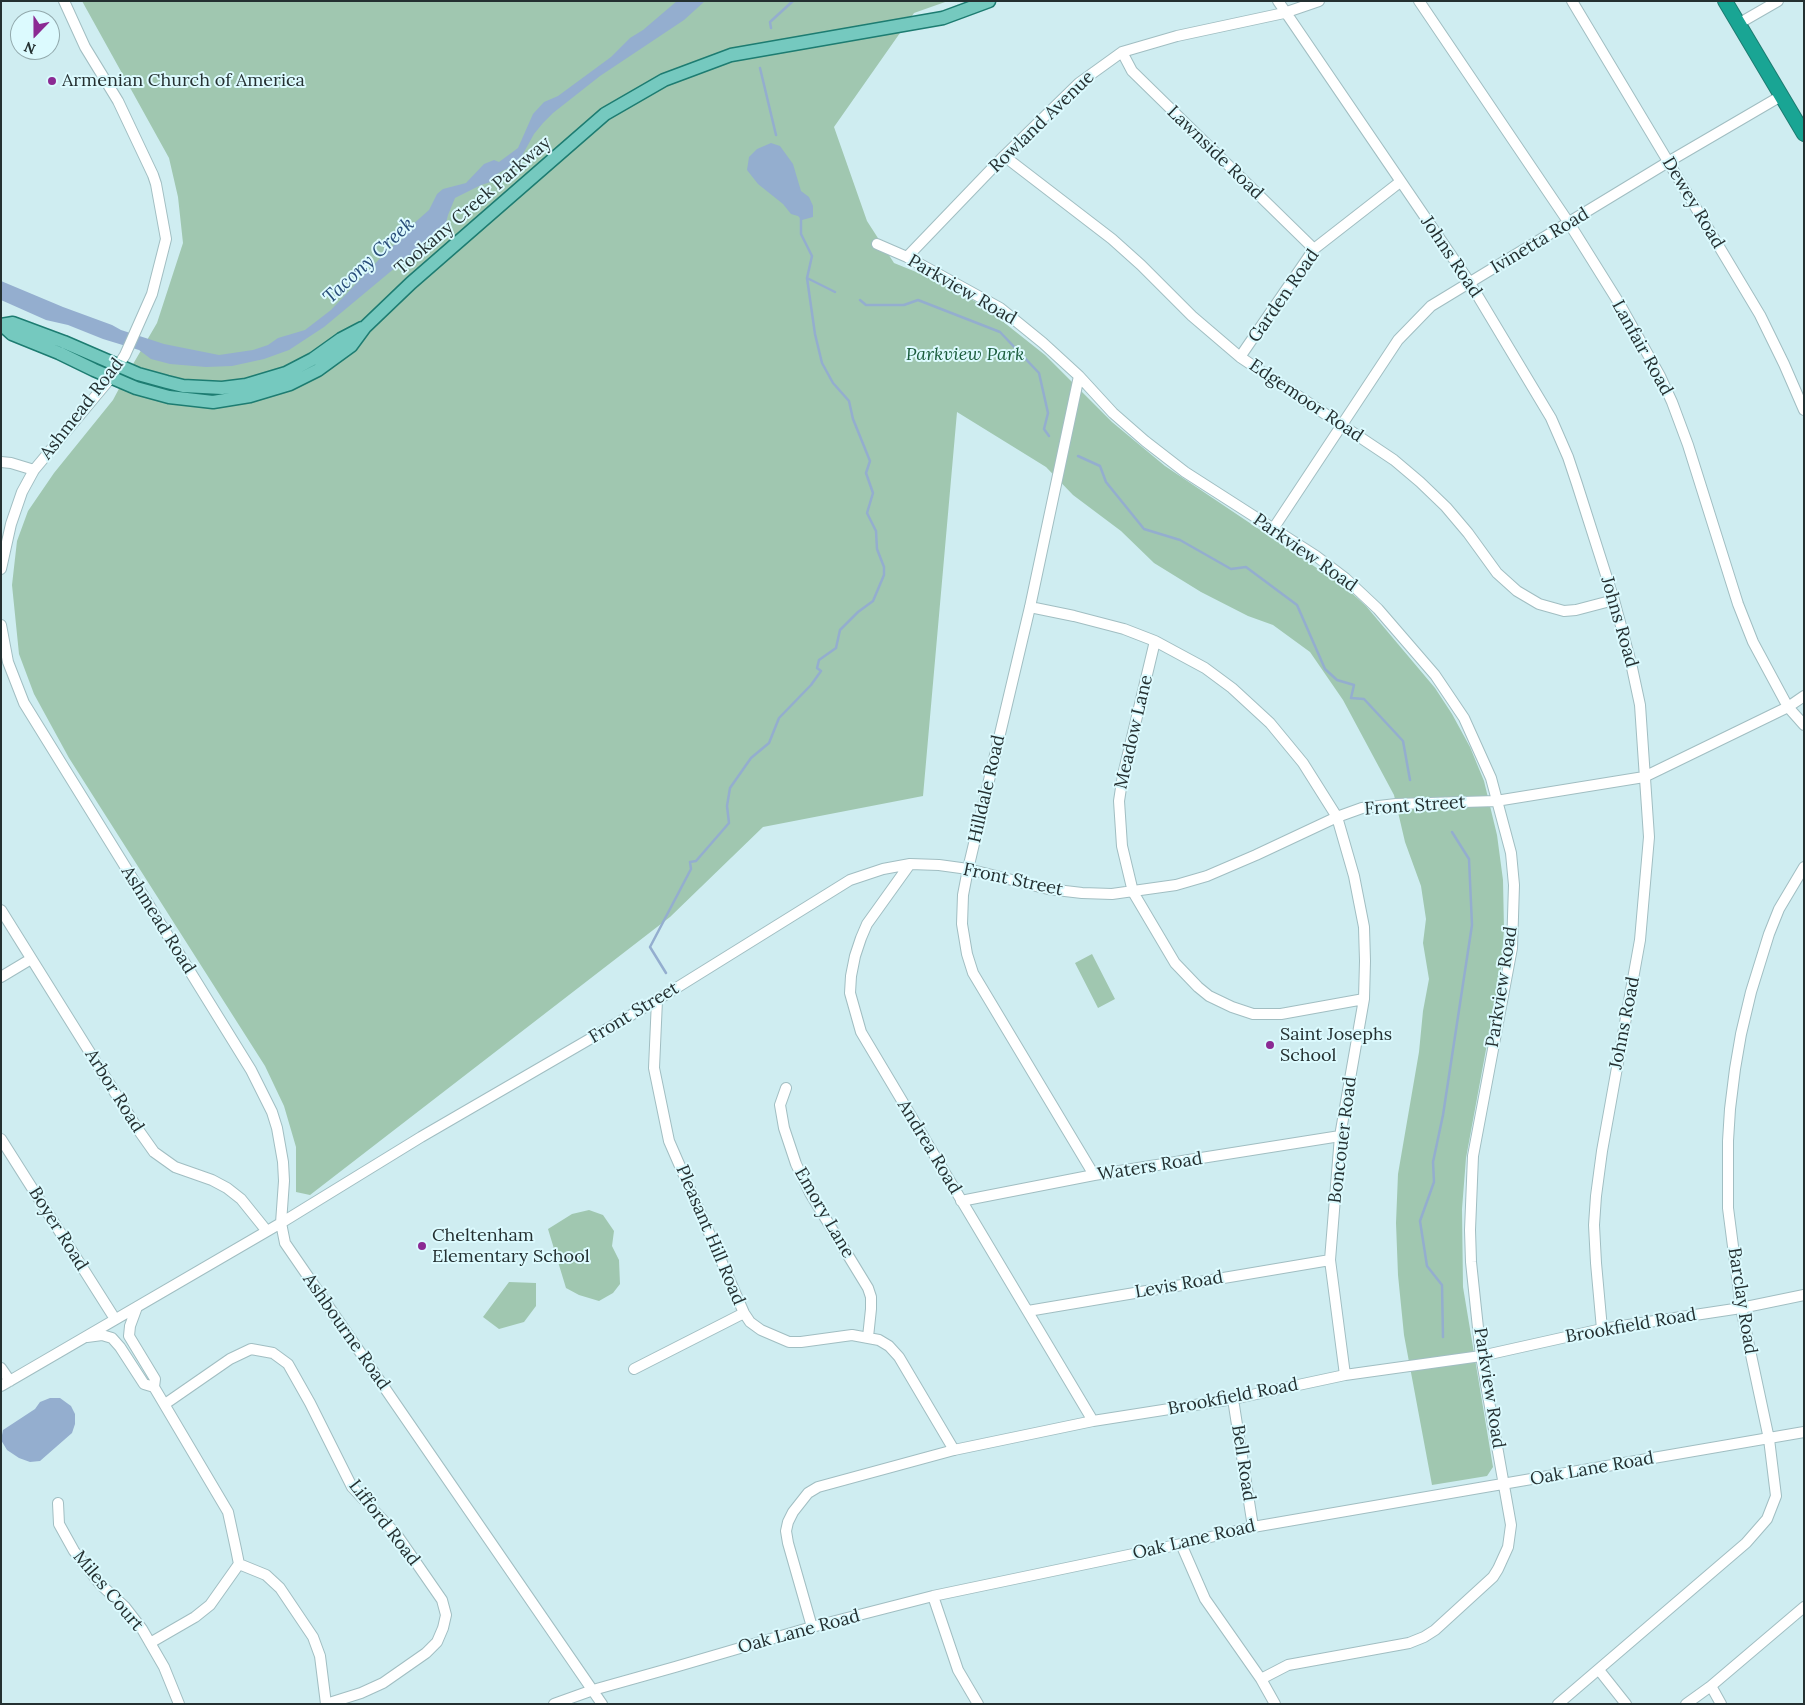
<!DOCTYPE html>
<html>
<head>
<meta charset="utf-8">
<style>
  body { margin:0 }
  #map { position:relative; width:1805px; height:1705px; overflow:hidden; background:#cfedf1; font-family:Lora,serif }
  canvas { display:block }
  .frame { position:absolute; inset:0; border:2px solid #243031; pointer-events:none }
  .north { position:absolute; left:10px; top:10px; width:50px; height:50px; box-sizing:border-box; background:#dcfafe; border:1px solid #92a9ac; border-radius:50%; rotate:202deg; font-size:14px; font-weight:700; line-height:20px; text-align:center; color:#243031 }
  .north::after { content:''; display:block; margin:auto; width:18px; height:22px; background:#8b2a93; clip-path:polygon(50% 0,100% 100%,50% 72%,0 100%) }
</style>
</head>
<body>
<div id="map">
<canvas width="1805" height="1705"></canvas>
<div class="frame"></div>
<div class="north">N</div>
</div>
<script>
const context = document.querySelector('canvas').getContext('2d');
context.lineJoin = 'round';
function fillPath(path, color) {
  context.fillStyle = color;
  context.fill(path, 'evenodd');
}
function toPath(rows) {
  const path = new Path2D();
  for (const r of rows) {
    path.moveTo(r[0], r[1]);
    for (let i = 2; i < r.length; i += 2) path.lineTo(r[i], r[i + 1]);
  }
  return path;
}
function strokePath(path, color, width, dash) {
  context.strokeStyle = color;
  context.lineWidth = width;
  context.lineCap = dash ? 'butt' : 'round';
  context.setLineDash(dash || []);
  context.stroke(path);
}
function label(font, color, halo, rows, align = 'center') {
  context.font = font + ' Lora,serif';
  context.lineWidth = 4;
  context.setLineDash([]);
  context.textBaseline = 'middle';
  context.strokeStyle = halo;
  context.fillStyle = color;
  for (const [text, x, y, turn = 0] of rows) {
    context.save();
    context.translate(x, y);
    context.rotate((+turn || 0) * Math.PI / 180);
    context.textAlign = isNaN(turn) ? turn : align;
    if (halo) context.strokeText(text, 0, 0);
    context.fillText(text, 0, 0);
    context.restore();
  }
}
const green = toPath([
  [82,1,948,1,914,13,834,127,867,221,894,263,931,278,982,305,1045,355,1112,422,1165,466,1345,587,1366,606,1435,688,1452,714,1470,747,1484,781,1497,835,1503,880,1504,930,1501,968,1466,1158,1462,1209,1463,1287,1493,1467,1487,1476,1432,1485,1404,1335,1398,1275,1396,1223,1398,1174,1419,1052,1423,1011,1429,979,1423,943,1426,919,1421,886,1405,842,1394,795,1343,700,1310,652,1273,625,1248,616,1201,592,1154,563,1121,531,1073,495,1046,467,957,412,923,796,763,827,670,917,310,1195,296,1192,296,1147,284,1106,265,1066,69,758,34,694,19,654,12,585,17,541,28,511,54,473,113,400,122,383,157,323,183,243,178,197,169,158],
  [1092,954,1115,999,1098,1008,1075,963],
  [589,1210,603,1215,614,1231,612,1246,619,1260,620,1284,613,1293,599,1301,579,1295,566,1288,548,1229,572,1214],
  [509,1282,536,1283,536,1306,524,1322,499,1329,483,1317]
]);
const water = toPath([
  [677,1,705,1,684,20,600,76,553,113,543,123,534,134,518,163,497,174,494,181,481,185,455,198,448,215,445,227,434,237,396,267,324,327,289,350,264,359,232,366,206,367,170,364,151,359,139,350,103,339,68,325,46,320,1,300,1,281,63,307,112,325,121,330,164,344,219,355,253,350,268,345,278,338,305,330,331,310,389,249,402,239,411,226,429,210,437,194,443,189,466,183,484,164,494,160,499,162,518,148,533,114,544,102,558,96,611,57,630,38,643,30],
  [771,143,780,146,793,164,801,191,809,197,813,206,813,217,802,220,798,216,791,214,783,204,758,184,747,170,749,157,757,149],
  [50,1398,60,1398,71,1406,75,1414,75,1424,72,1433,40,1461,30,1462,19,1458,7,1450,1,1440,3,1430,35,1409,40,1402]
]);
const stream = toPath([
  [771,28,770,22,793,1],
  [760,68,776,135],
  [801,217,801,234,812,256,807,278,835,292],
  [860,300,866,305,904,305,918,300,1000,332,1039,373,1048,413,1044,429,1049,436],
  [1078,456,1100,466,1106,482,1144,529,1180,540,1231,569,1246,567,1297,605,1325,669,1337,680,1354,685,1351,698,1364,699,1403,741,1410,780],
  [666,973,650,947,691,869,690,862,696,861,729,823,727,806,730,788,751,758,769,743,779,718,811,685,821,671,817,668,819,660,836,648,840,630,858,612,873,601,884,575,884,567,877,549,876,531,867,513,873,493,866,473,870,461,853,419,849,401,833,383,822,363,815,334,807,278],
  [1443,1337,1442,1285,1427,1266,1420,1221,1434,1182,1433,1162,1443,1115,1472,925,1469,859,1452,832]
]);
const minor = toPath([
  [1278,1,1470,283,1551,418,1568,457,1577,484,1614,600,1631,663,1640,705,1649,837,1640,940,1602,1151,1596,1196,1594,1225,1596,1263,1602,1329],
  [1419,1,1569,223,1619,303,1660,376,1672,402,1688,445,1738,604,1753,642,1788,707,1804,725],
  [1572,1,1760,315,1784,364,1804,410],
  [1738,24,1778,1],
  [1122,52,1132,71,1314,249],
  [1004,156,1112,239,1141,265,1192,316,1240,357,1394,460,1420,482,1446,507,1468,533,1497,573,1517,591,1539,604,1564,611,1576,610,1614,600],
  [877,244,907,257,1000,308,1043,343,1079,376,1113,413,1145,441,1185,472,1316,556,1345,578,1378,609,1435,675,1464,718,1491,778,1511,853,1514,885,1512,948,1473,1156,1470,1230,1471,1262,1481,1356,1511,1525,1508,1547,1498,1569,1493,1577,1435,1630,1424,1637,1409,1643,1288,1665,1261,1679],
  [907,257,1004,156,1079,83,1122,52,1177,36,1284,13,1319,1],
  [1240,357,1314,249,1400,182],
  [1079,376,1030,607,968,869,963,895,962,924,967,954,973,973,1094,1175],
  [1,462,11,463,34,470],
  [1273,529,1398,340,1431,306,1668,162,1781,96],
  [1,569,11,524,22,492,34,470,109,380,125,355,152,294,166,239,156,184,153,175,118,101,85,47,64,1],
  [1030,607,1074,616,1124,629,1155,641,1205,668,1232,688,1270,723,1303,763,1337,817,1354,876,1364,927,1365,961,1364,999,1340,1136,1330,1260,1345,1375],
  [1,625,8,662,24,703,251,1070,272,1112,277,1128,283,1162,284,1181,281,1223,285,1243,602,1704],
  [1155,641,1123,775,1119,801,1122,846,1133,892,1175,963,1198,987,1209,996,1232,1007,1253,1014,1281,1014,1364,999],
  [910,864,867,924,861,938,855,956,851,976,850,993,861,1032,1093,1421],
  [1,910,137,1128,154,1152,175,1167,212,1180,227,1188,241,1199,266,1230],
  [1,977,31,959],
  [657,1000,654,1068,669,1141,744,1313,750,1322,761,1330,789,1342,801,1342,852,1335,879,1340,889,1346,899,1357,954,1450],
  [786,1088,780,1105,784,1128,796,1164,810,1193,868,1288,871,1297,871,1309,868,1337],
  [1,1139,115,1319],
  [961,1201,1094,1175,1340,1136],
  [137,1307,130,1326,129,1336,155,1379,154,1387],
  [1028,1311,1330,1260],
  [87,1337,102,1335,112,1338,120,1347,144,1384,154,1387,228,1512,236,1549,239,1564,210,1605,195,1617,150,1643],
  [1,1368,10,1381],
  [634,1369,744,1313],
  [1,1386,281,1223,421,1137,657,1000,850,880,883,869,910,864,939,865,968,869,1048,889,1082,893,1112,894,1176,885,1207,876,1256,855,1337,817,1362,808,1396,804,1496,801,1644,777,1788,707,1804,696],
  [1233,1399,1253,1527],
  [165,1404,230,1359,251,1349,273,1353,288,1364,310,1403,352,1487,397,1535,442,1600,446,1615,443,1628,437,1642,426,1653,383,1683,361,1693,326,1704],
  [58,1503,59,1524,74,1551,100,1584,125,1607,142,1629,164,1667,179,1704],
  [1181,1544,1205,1599,1261,1679,1275,1704],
  [239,1564,266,1575,280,1588,313,1637,320,1656,326,1704],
  [933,1596,958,1670,978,1704],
  [812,1627,788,1543,786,1531,788,1522,793,1512,808,1493,818,1487,954,1450,1093,1421,1233,1399,1345,1375,1481,1356,1602,1329,1741,1308,1804,1295],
  [1599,1670,1626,1704],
  [1711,1686,1721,1704],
  [554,1704,593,1690,675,1667,812,1627,933,1596,1181,1544,1253,1527,1804,1432],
  [1558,1704,1746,1543,1767,1519,1776,1496,1769,1439,1741,1308,1728,1208,1728,1141,1730,1109,1735,1069,1741,1034,1751,992,1769,934,1779,909,1804,867],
  [1686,1704,1711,1686,1804,1607]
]);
const major = toPath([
  [1,325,13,323,64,342,138,374,167,382,183,386,222,388,246,385,286,373,313,359,341,339,362,328],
  [2,325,12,334,59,353,94,370,136,388,169,397,213,402,250,396,290,384,318,370,351,346,365,327,411,283,605,114,664,80,731,55,943,18,989,1]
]);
const highway = toPath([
  [1725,1,1804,134]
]);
const markers = [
  [52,81,5,"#8b2a93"],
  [1270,1045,5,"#8b2a93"],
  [422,1246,5,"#8b2a93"]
];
const poiNames = [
  ["Armenian Church of America",62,81],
  ["Saint Josephs",1280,1035],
  ["School",1280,1056],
  ["Cheltenham",432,1236],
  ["Elementary School",432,1257]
];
const streetNames = [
  ["Rowland Avenue",1042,122,-44],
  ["Lawnside Road",1215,153,44],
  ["Dewey Road",1693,203,59],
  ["Tookany Creek Parkway",473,206,-41],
  ["Ivinetta Road",1540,241,-31],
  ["Johns Road",1451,257,56],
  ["Parkview Road",962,290,30],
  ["Garden Road",1284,296,-55],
  ["Lanfair Road",1642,348,61],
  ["Edgemoor Road",1306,401,34],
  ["Ashmead Road",82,409,-52],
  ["Parkview Road",1305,553,35],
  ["Johns Road",1619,622,74],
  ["Meadow Lane",1134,732,-77],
  ["Hilldale Road",987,789,-77],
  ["Front Street",1415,806,-4],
  ["Front Street",1013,880,12],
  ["Ashmead Road",158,920,58],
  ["Parkview Road",1502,987,-81],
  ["Front Street",634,1013,-31],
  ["Johns Road",1625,1023,-79],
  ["Arbor Road",114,1091,58],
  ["Boncouer Road",1343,1140,-83],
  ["Andrea Road",929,1147,59],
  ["Waters Road",1150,1167,-9],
  ["Emory Lane",824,1213,60],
  ["Boyer Road",58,1229,58],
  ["Pleasant Hill Road",710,1235,67],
  ["Levis Road",1179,1285,-10],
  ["Barclay Road",1742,1301,81],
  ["Brookfield Road",1631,1326,-10],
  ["Ashbourne Road",346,1332,55],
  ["Parkview Road",1489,1388,81],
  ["Brookfield Road",1233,1397,-11],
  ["Bell Road",1243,1463,81],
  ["Oak Lane Road",1592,1469,-10],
  ["Lifford Road",384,1523,52],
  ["Oak Lane Road",1194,1540,-13],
  ["Miles Court",108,1591,50],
  ["Oak Lane Road",799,1632,-15]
];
const parkNames = [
  ["Parkview Park",965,355]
];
const waterNames = [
  ["Tacony Creek",369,261,-43]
];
fillPath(green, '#a0c7b0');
fillPath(water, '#94aecf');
strokePath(stream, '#94aecf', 2.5);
strokePath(minor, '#a1bec2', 12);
strokePath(major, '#1d7c71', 15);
strokePath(highway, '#1d7c71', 16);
strokePath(minor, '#fff', 10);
strokePath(major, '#75c9bf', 12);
strokePath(highway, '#19a594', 14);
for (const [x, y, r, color] of markers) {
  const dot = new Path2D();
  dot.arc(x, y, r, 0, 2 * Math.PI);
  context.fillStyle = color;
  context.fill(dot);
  strokePath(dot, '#dcfafe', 2);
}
label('18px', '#243031', '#dcfafe', poiNames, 'left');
label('18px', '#243031', '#dcfafe', streetNames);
label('italic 18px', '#1b5d3d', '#dcfafe', parkNames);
label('italic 19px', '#284d79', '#dcfafe', waterNames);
</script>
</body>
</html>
